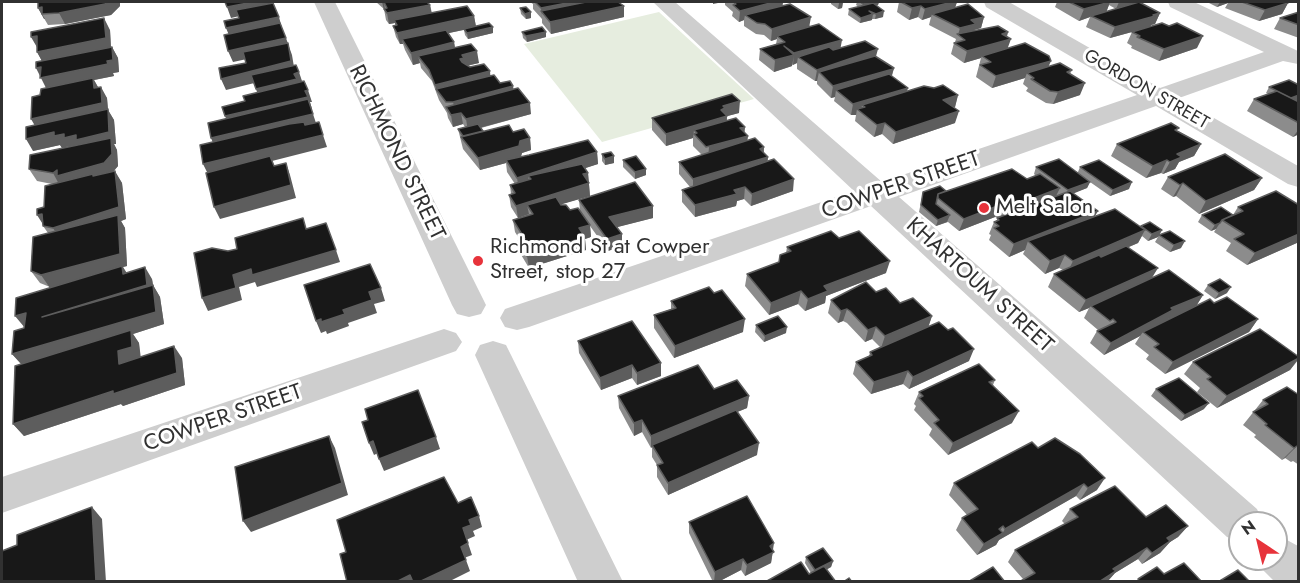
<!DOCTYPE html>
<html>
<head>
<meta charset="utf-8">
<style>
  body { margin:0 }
  #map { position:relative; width:1300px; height:583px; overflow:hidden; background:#fff; font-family:Jost,sans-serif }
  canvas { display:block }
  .frame { position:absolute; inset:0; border:3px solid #313131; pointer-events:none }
  .north { position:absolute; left:1228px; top:511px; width:60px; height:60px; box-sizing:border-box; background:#fff; border:2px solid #adadad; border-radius:50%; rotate:325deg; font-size:16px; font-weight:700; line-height:24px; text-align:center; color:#313131 }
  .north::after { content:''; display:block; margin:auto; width:21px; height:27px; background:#e7333b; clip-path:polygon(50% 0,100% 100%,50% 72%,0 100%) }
</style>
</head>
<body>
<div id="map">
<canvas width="1300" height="583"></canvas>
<div class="frame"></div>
<div class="north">N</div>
</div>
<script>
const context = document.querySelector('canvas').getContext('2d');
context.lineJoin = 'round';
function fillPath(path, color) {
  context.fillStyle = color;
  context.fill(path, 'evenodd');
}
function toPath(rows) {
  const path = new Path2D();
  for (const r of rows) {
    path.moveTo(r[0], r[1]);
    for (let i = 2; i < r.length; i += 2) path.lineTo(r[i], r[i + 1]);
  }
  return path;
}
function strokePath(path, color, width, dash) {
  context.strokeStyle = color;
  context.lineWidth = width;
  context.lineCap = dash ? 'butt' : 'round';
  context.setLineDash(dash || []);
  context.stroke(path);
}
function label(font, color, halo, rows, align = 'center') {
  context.font = font + ' Jost,sans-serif';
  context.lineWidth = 6;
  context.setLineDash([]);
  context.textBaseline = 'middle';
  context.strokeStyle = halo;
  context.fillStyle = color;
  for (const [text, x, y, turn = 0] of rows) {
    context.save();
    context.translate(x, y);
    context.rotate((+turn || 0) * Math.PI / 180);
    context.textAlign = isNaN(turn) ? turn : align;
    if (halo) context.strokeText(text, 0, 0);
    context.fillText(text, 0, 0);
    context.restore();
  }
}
const green = toPath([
  [659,12,754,99,602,142,524,44]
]);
const minor = toPath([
  [314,2,335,2,486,305,481,314,469,317,457,314,452,305,314,2],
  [653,2,675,2,882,182,1137,95,986,7,984,2,1009,2,1160,88,1264,52,1170,7,1168,2,1194,2,1298,51,1298,64,1283,61,1179,98,1298,166,1298,187,1288,184,1156,106,899,197,1257,509,1263,523,1240,523,1240,541,1227,537,871,206,529,327,517,330,505,327,500,318,505,309,854,191,653,2],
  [444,329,456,333,462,342,456,351,2,513,2,477,444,329],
  [493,341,506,345,511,355,623,582,578,582,475,355,480,345,493,341],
  [1276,534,1298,546,1298,582,1275,582,1261,568,1256,559,1276,559,1276,534]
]);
const wall = toPath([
  [376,2,427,2,430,5,432,13,474,16,476,26,493,33,468,39,465,35,464,30,448,33,454,42,455,48,479,63,467,66,470,67,490,75,500,83,514,89,531,114,481,128,483,131,513,132,530,138,531,150,522,153,521,157,597,152,598,164,585,168,588,173,590,196,561,204,570,210,580,211,579,200,653,206,653,218,617,227,622,234,622,246,608,251,590,226,591,237,585,239,586,250,529,268,520,253,518,241,520,240,515,232,513,220,529,214,518,218,511,207,509,195,511,194,510,185,515,184,507,172,506,163,480,170,463,149,458,129,465,127,463,124,453,127,448,118,447,113,439,100,432,81,421,68,420,63,413,65,405,50,403,44,400,44,396,37,393,26,395,25,395,23,389,24,386,20,384,9],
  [530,2,618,2,624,6,624,17,551,34,542,23,542,19,533,9,533,4],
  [725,2,783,2,782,6,841,48,876,57,894,68,892,76,907,91,958,95,955,107,953,107,955,123,893,144,882,134,874,137,855,121,856,115,851,115,834,101,835,97,831,98,817,84,817,81,815,81,797,69,797,63,792,65,792,66,774,72,759,60,760,49,776,44,777,39,771,41,764,35,756,34,744,26,744,20,739,22,732,16,733,12,725,5],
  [831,2,843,2,842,8,838,9,831,4],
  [857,2,879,2,878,5,876,6,883,17,875,19,872,19,872,20,860,23,848,15,849,9,859,7,856,5],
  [899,2,957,2,955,7,984,17,981,28,974,30,974,31,1008,32,1007,37,1008,48,1049,66,1072,70,1070,74,1080,95,1053,104,1046,103,1026,91,1028,88,1023,84,1025,78,992,88,976,77,981,58,964,63,951,54,954,43,955,42,956,39,929,25,931,17,922,20,918,17,909,20,897,12],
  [1057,2,1139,2,1116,9,1160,13,1155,24,1151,25,1151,26,1197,48,1159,61,1131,48,1132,46,1127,43,1132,32,1110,38,1086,27,1090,17,1079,21,1055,7],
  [1109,5,1116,9,1106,12],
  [1207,2,1285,2,1288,3,1282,14,1259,21,1225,8,1228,3,1217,7],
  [120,6,111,15,65,24,48,25,38,8],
  [520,8,531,18,526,19,521,14],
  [1299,12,1299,38,1274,29,1280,18],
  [110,30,111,47,112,47,118,58,119,72,113,73,114,76,94,80,98,87,107,98,108,110,114,120,116,144,114,144,117,150,118,166,114,171,122,183,126,219,121,221,125,228,127,266,123,267,126,273,152,279,153,285,160,297,164,324,133,334,139,343,140,357,182,358,185,385,123,406,121,404,24,436,13,424,21,364,12,354,24,328,50,287,40,283,31,271,48,233,43,226,44,207,52,184,37,181,29,169,62,148,60,145,33,151,34,125,40,95,46,88,42,61,37,52],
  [522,32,546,37,527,42,523,38],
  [1299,85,1299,99,1296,101,1299,102,1299,134,1293,137,1247,111,1254,99,1268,94,1266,93,1269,87],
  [739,113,727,116,727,120,745,127,744,132,748,136,747,141,764,147,764,153,768,157,767,161,793,191,751,206,744,199,737,201,736,206,695,217,682,202,682,190,690,187,679,174,679,162,702,155,693,146,693,138,666,146,652,130,652,118],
  [1178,131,1201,144,1194,156,1179,162,1175,169,1163,174,1161,173,1146,178,1111,156,1117,144],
  [602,154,614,163,605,165,602,161],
  [623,160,646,169,646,175,635,179,623,167],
  [1036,167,1078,172,1080,167,1129,189,1110,196,1090,182,1087,188,1073,193,1095,217,1140,227,1141,226,1162,230,1159,235,1181,248,1170,252,1155,242,1158,237,1148,241,1142,236,1138,243,1129,247,1152,278,1203,295,1196,306,1214,303,1258,319,1249,332,1165,374,1146,359,1149,355,1135,344,1140,336,1104,355,1090,343,1097,331,1098,330,1084,318,1089,308,1079,312,1048,287,1054,274,1063,270,1059,268,1045,274,1023,254,1025,250,1009,257,989,240,991,235,989,234,994,222,996,221,998,218,995,217,959,231,948,222,936,226,919,212,923,192,946,191,1027,179,1036,176,1034,174],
  [1168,177,1262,178,1254,190,1199,214,1176,196,1173,197,1161,189],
  [1299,205,1299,242,1247,265,1226,251,1231,243,1214,232,1216,229,1211,231,1198,222,1202,215,1233,215,1238,207],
  [839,238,886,273,826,296,825,303,805,311,798,304,769,315,745,286,747,274,779,262,786,253,787,247],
  [1208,285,1227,293,1215,299,1204,291],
  [876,292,932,316,928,327,969,361,909,389,903,384,871,394,853,374,856,362,869,356,870,352,880,347,872,339,865,342,847,323,843,321,838,323,828,313,831,300],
  [671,301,743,332,674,358,654,328,654,315,671,309],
  [756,325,786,333,764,342,755,332],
  [578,341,661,376,637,385,632,378,601,390,579,353],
  [1299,357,1299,359,1290,370,1217,408,1197,392,1200,388,1184,374,1193,362],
  [995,380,993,385,1012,423,948,455,929,435,932,429,914,410,916,406,914,404,919,392],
  [714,389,749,396,747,408,737,412,757,455,668,495,657,477,657,465,652,457,652,447,651,448,642,432,634,436,619,408,618,396],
  [1156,389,1204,409,1181,421,1151,396],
  [1299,395,1299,465,1293,461,1291,462,1285,458,1282,460,1254,437,1256,435,1243,425,1263,400],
  [1038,448,1097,490,1080,500,1076,496,999,540,996,545,977,555,956,530,962,518,967,515,949,495,954,483],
  [1070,509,1146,517,1188,526,1178,537,1170,542,1160,553,1142,564,1138,559,1115,573,1107,582,1019,582,1023,579,1008,562,1015,550,1065,524,1062,521],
  [689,522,773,551,771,563,745,576,741,570,718,582,713,582,689,533],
  [806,557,833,561,831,567,827,569,836,582,766,582,767,581,809,574,811,573,805,563]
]);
const shadedWall = toPath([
  [108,2,120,2,120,6,111,15,65,24,59,13],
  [253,2,272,2,274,8,231,18,227,7],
  [382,2,418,2,384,2,385,9,384,10],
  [572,2,611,2,541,11,542,20,541,8],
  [713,2,723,2,713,4],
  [774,2,783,2,782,10,745,15,744,20,739,22,740,11],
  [843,2,842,8,838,9,839,3],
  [872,2,879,2,878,5,862,9,863,4],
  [952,2,957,2,954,11,932,14,931,17,922,20,925,9],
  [1110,2,1106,13,1091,16,1090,17,1079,21,1084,9],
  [1119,2,1139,2,1116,9],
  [1220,2,1229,2,1228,3,1217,7],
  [1288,3,1282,14,1259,21,1265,10],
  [430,5,432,16,394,20,395,23,389,24,387,13],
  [624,6,624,17,551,34,550,22],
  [921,6,918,17,909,20,912,8],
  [42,7,42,14,45,19,44,19,38,8],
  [884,11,883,17,875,19,876,14],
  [531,12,531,18,526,19,525,14],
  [1160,13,1155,24,1151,25,1150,27,1110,38,1115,27],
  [873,14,872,20,860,23,861,18],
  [474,16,476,27,405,43,402,39,403,44,400,44,397,33],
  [279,17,282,28,231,40,226,28],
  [811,17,809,28,777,36,777,39,771,41,772,29],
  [984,17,981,28,974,30,973,35,958,35,960,28,971,20],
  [104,18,110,30,111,49,43,63,37,52],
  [493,27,493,33,468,39,467,33],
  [546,32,546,37,527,42,526,36],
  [1008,32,1005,41,1011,39,1007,50,982,56,981,58,964,63,967,51,1002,34],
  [37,36,38,49,31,37],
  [1203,36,1197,48,1159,61,1164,49],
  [286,38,292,55,295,73,226,90,221,79,289,50,233,62,228,51],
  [842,40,840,51,798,57,797,63,793,65,794,53],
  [454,42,456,54,418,56,420,63,413,65,411,53],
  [112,47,118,58,119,72,113,73,114,76,94,80,99,89,47,90,36,68,107,61],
  [878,49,875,60,819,72,817,81,815,81,817,70],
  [477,51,479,63,465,66,460,59,462,55],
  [794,55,792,66,774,72,775,60],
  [1051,61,1046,72,1027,73,1025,78,992,88,996,76],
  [894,68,890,81,836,90,835,97,831,98,833,86],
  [490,71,491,83,436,89,438,96,435,85],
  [299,72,303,84,260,101,256,89],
  [1085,83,1080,95,1053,104,1058,92],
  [513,86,515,98,456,113,453,102],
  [101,87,107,98,108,110,114,120,116,144,114,144,117,150,118,166,110,175,96,180,100,189,95,180,65,188,62,184,60,186,53,173,57,170,60,175,104,163,112,154,111,145,83,152,81,147,71,150,69,146,62,148,60,145,33,151,26,139,54,132,56,136,64,134,66,137,76,135,79,139,109,132,108,115,38,131,31,119,102,103],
  [908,88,905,99,865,107,862,105,861,112,857,109,856,115,851,115,853,104],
  [308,90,312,102,310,102,312,109,230,128,225,116],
  [958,95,955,107,940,112,943,100],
  [1299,95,1299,99,1287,104,1291,98],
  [740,101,739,113,724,117,727,116,726,128,697,133,694,130,693,138,666,146,666,134,721,110,723,106],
  [530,103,531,114,468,131,466,119],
  [959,111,955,123,893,144,896,132],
  [461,113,463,124,453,127,451,115],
  [313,114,317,126,216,150,211,138],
  [885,123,882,134,874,137,877,125],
  [745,127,744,137,748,136,746,148,708,159,709,147,740,128],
  [1299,129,1299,134,1293,137],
  [323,135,327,147,272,161,275,168,209,176,203,164],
  [530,138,531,150,522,153,520,159,506,160,506,163,480,170,478,158,520,141],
  [1201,144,1194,156,1179,162,1175,169,1163,174,1170,162,1177,154],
  [764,147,763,158,768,157,767,169,693,191,693,179],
  [597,152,598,164,531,186,531,179,528,176,530,187,519,190,517,178],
  [614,156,614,163,605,165,605,159],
  [1167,160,1161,173,1146,178,1153,166],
  [286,163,290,175,296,198,220,219,214,207],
  [646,169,646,175,635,179,635,172],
  [115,171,122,183,126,219,121,221,125,228,127,266,123,267,130,278,50,288,41,275,61,241,53,228],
  [588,173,590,196,532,213,527,205,529,214,518,218,516,206,583,174],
  [1262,178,1254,190,1199,214,1206,201],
  [794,179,793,191,751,206,752,194],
  [1090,182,1087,188,1065,197,1068,190],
  [1132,182,1129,189,1110,196,1113,190],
  [1183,183,1176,196,1173,197,1180,185],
  [745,187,744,199,737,201,736,206,695,217,695,205],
  [1060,188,1054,200,1006,220,1011,207],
  [1000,205,995,217,959,231,964,219],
  [653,206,653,218,610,229,609,217],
  [1098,211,1091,223,1028,241,1025,250,1009,257,1014,244],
  [42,214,44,226,37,215],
  [950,215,947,222,936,226,938,220],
  [1220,223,1216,229,1211,231,1215,225],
  [590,225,591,237,585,239,586,250,529,268,527,256,579,228],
  [1145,230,1138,243,1067,273,1073,261],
  [1162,230,1158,237,1148,241,1152,234],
  [622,234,622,246,608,251,607,239],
  [1299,234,1299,242,1247,265,1255,253],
  [1185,241,1181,248,1170,252,1174,245],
  [336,250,340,262,257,287,255,282,239,287,242,300,208,311,202,298,233,275,251,269],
  [1065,255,1059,268,1045,274,1050,261],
  [890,261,886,273,826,296,825,303,805,311,808,299,824,286],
  [145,267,152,279,153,285,160,297,164,324,133,334,139,343,141,359,126,364,23,366,12,354],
  [1158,268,1150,281,1091,306,1089,308,1079,312,1086,300],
  [1231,287,1227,293,1215,299,1219,293],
  [381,288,385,301,374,304,377,313,348,323,349,326,327,334,326,331,321,333,316,321,343,310,369,292],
  [801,291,798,304,769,315,771,303],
  [1203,295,1195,308,1168,319,1165,322,1143,332,1140,336,1104,355,1111,343,1171,308],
  [847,309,843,321,838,323,841,311],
  [26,313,25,328,15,316],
  [932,316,928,328,881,348,885,336],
  [745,319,743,332,674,358,675,346],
  [1258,319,1249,332,1165,374,1173,362],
  [787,327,786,333,764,342,765,336],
  [876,327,872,339,865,342,868,330],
  [174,346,182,358,185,385,123,406,121,404,24,436,13,424],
  [974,349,969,361,909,389,913,377],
  [1299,358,1290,370,1217,408,1227,396],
  [661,363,661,376,637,385,637,373],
  [632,365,632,378,601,390,600,378],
  [908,371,903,384,871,394,874,382],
  [749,396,747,408,653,447,652,445,652,447,651,448,651,436],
  [1209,403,1204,409,1181,421,1185,415],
  [1019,411,1012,423,948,455,953,443],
  [642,420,642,432,634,436,634,423],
  [329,436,335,448,348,495,251,532,243,521],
  [436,437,440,449,384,471,379,459],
  [373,441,378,453,374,455,369,443],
  [759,443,757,455,668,495,668,483],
  [1297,446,1285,458,1282,460,1294,448],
  [1105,478,1097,490,1080,500,1088,488],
  [1084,484,1076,496,999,540,996,545,977,555,984,544,999,529,1003,526,997,536,1002,534,1005,529],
  [92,507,102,519,106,582,96,582],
  [479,516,482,527,473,531,475,536,466,540,463,528,469,520],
  [1188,526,1178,537,1170,542,1160,553,1142,564,1167,538],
  [468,543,472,555,464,558,461,547],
  [774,543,771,563,745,576,747,565,770,546],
  [1147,548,1138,559,1115,573,1107,582,1099,582,1113,569],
  [743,559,741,570,718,582,714,582,715,572],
  [466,560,470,571,448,582,419,582],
  [833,561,831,567,814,577,816,571],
  [410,575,413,582,396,582]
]);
const building = toPath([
  [38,2,108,2,105,4,59,13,42,14,42,7,38,8,38,2],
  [225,2,253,2,227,7,225,2],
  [384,2,427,2,430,5,387,13,384,9,387,8,384,2],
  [535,2,572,2,541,8,535,2],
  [586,2,618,2,624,6,550,22,541,11,586,2],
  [733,2,774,2,740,11,733,5,736,4,733,2],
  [860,2,872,2,863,4,860,2],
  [901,2,952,2,925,9,921,6,912,8,901,2],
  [1069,2,1110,2,1084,9,1069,2],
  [1139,2,1160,13,1153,15,1155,16,1115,27,1091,16,1139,2],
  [1242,2,1285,2,1288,3,1265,10,1242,2],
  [273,3,279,17,226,28,224,21,239,18,236,10,273,3],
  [873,3,884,11,876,14,869,11,873,14,861,18,849,9,873,3],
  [790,4,811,17,772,29,765,24,757,23,745,15,790,4],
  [968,4,984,17,971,20,976,24,960,28,932,14,968,4],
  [467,6,474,16,397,33,393,26,397,25,394,20,467,6],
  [526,7,531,12,525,14,520,8,526,7],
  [1299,12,1299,25,1280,18,1299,12],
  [104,18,106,38,37,52,37,36,31,37,31,32,104,18],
  [280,23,286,38,228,51,224,35,280,23],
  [489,23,493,27,467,33,464,29,489,23],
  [1162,23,1169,26,1177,23,1203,36,1164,49,1137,37,1140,36,1132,32,1162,23],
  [819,24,842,40,794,53,784,46,794,55,775,60,760,49,785,42,777,36,819,24],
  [998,26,1008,32,1002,34,1011,39,967,51,954,43,965,40,957,34,998,26],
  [542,27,546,32,526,36,522,32,542,27],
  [446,30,454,42,411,53,402,39,446,30],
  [865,41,878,49,817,70,798,57,829,47,833,50,865,41],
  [288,43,291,61,221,79,219,68,246,63,243,52,288,43],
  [1025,43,1049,56,1051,61,996,76,980,65,991,62,982,56,1025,43],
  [471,44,477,51,462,55,464,58,460,59,462,62,470,67,484,64,490,71,435,85,429,70,418,56,471,44],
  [112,47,113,60,107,61,108,64,40,78,41,67,36,68,36,62,112,47],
  [875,56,894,68,893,69,833,86,819,72,875,56],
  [1060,63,1072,70,1067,72,1085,83,1058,92,1050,91,1031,79,1034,78,1027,73,1060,63],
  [296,65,299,72,294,74,297,79,256,89,251,75,296,65],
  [889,74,908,88,853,104,836,90,889,74],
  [494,75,500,83,510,81,513,86,453,102,446,102,436,89,494,75],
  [93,78,94,88,101,87,102,103,31,119,32,97,40,95,41,89,93,78],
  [1289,80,1299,85,1299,95,1291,98,1269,87,1289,80],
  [304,81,308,90,305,91,308,97,225,116,222,107,245,101,243,96,304,81],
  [943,85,958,95,943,100,959,111,896,132,885,123,877,125,857,109,865,107,862,105,924,86,934,88,943,85],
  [518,88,530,103,466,119,461,113,451,115,446,107,518,88],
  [1277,91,1299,102,1299,123,1254,99,1277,91],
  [732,94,740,101,723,106,725,108,721,110,727,116,666,134,652,118,732,94],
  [308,99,313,114,211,138,208,123,308,99],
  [108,109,109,132,76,140,76,135,64,138,64,134,54,136,54,132,26,139,26,127,108,109],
  [736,118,745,127,740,128,748,136,706,147,694,134,697,133,694,130,736,118],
  [304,122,305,125,319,122,323,135,203,164,200,145,289,124,304,122],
  [1171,123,1179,128,1175,130,1201,144,1177,154,1182,157,1170,162,1167,160,1153,166,1117,144,1171,123],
  [478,124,483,131,463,136,458,129,478,124],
  [509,125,513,132,524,129,530,138,520,141,519,146,478,158,461,137,509,125],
  [111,138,112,154,104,163,57,176,57,170,53,173,29,169,30,155,111,138],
  [755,138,764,147,760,149,768,157,693,179,679,162,755,138],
  [588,140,597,152,517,178,506,160,529,155,588,140],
  [611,152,614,156,605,159,602,154,611,152],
  [1225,154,1262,178,1206,201,1183,183,1180,185,1168,177,1225,154],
  [270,156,274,166,286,163,291,185,214,207,206,173,270,156],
  [636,156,646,169,635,172,623,160,636,156],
  [774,159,794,179,752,194,745,187,734,190,737,194,695,205,682,190,774,159],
  [1059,159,1090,182,1068,190,1036,167,1059,159],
  [1099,160,1132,182,1113,190,1080,167,1099,160],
  [582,164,588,173,583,174,589,183,516,206,509,195,515,193,510,185,531,179,528,176,582,164],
  [1012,169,1027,179,1040,174,1060,188,1011,207,1000,205,964,219,938,198,938,194,1012,169],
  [115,171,119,207,53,228,43,226,42,214,37,215,37,209,44,207,45,186,93,174,93,176,115,171],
  [635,182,653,206,609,217,622,234,607,239,579,200,635,182],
  [940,186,946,191,938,194,936,204,950,215,938,220,921,205,923,192,940,186],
  [1070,191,1098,211,1014,244,994,228,999,226,994,222,999,220,997,218,1070,191],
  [1276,191,1299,205,1299,234,1255,253,1234,239,1244,234,1222,220,1243,211,1238,207,1276,191],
  [556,197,561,205,566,205,570,210,578,208,590,225,579,228,585,237,527,256,518,241,525,239,513,220,533,214,527,205,556,197],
  [1221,207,1233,215,1222,220,1220,223,1215,225,1202,215,1221,207],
  [1115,209,1145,230,1073,261,1065,255,1050,261,1028,241,1115,209],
  [118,215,120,254,41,275,31,271,33,237,118,215],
  [303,218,306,229,326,223,336,250,252,275,251,269,233,275,236,288,202,298,194,253,212,248,228,251,237,249,235,238,303,218],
  [1150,222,1162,230,1152,234,1141,226,1150,222],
  [831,231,839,238,859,231,890,261,824,286,828,291,808,299,801,291,771,303,747,274,779,262,780,255,791,251,787,247,831,231],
  [1170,231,1185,241,1174,245,1159,235,1170,231],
  [1126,246,1158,268,1086,300,1054,274,1099,255,1101,257,1126,246],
  [370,264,381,288,369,292,372,300,343,310,345,314,321,322,321,319,316,321,304,285,370,264],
  [122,266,123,274,145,267,147,285,42,317,153,285,156,312,12,354,14,331,24,328,26,313,15,316,16,298,122,266],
  [1169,270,1203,295,1171,308,1173,310,1111,343,1097,331,1116,322,1113,319,1110,321,1091,306,1169,270],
  [1220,279,1231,287,1219,293,1208,285,1220,279],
  [866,282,876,292,886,288,900,303,913,298,932,316,885,336,876,327,868,330,850,311,847,309,841,311,831,300,866,282],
  [709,287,714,293,722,290,745,319,675,346,654,315,676,308,671,301,709,287],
  [1227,297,1258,319,1173,362,1154,347,1159,344,1143,332,1210,299,1214,303,1227,297],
  [778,316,787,327,765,336,756,325,778,316],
  [632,321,661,363,637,373,632,365,600,378,578,341,632,321],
  [939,322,948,330,953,328,974,349,913,377,908,371,874,382,856,362,872,355,870,352,939,322],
  [1260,329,1299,357,1299,358,1227,396,1207,379,1211,377,1193,362,1260,329],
  [131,330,132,347,118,351,119,364,174,346,177,373,113,394,113,391,13,424,15,366,131,330],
  [979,364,995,380,989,382,1019,411,953,443,934,423,939,420,919,398,923,396,919,392,979,364],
  [698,365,714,389,737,380,749,396,651,436,642,420,634,423,618,396,698,365],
  [1179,378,1209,403,1185,415,1156,389,1179,378],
  [1287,387,1299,395,1299,447,1297,446,1294,448,1265,425,1267,424,1253,412,1268,404,1263,400,1287,387],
  [418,390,436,437,379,459,373,441,369,443,362,422,368,420,365,409,418,390],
  [736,410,759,443,668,483,657,465,663,463,652,445,736,410],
  [329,436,342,483,243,521,235,467,329,436],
  [1055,438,1080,454,1105,478,1088,488,1084,484,1005,529,1003,526,999,529,1003,533,984,544,962,518,978,509,954,483,1032,442,1038,448,1055,438],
  [444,477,458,503,471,497,479,516,469,520,471,525,463,528,468,543,461,547,466,560,419,582,413,582,410,575,396,582,347,582,340,554,346,552,337,520,444,477],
  [1115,486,1146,517,1166,505,1188,526,1167,538,1170,541,1152,553,1147,548,1113,569,1116,571,1099,582,1019,582,1035,573,1015,550,1078,517,1070,509,1115,486],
  [747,496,774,543,770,546,774,552,747,565,743,559,715,572,689,522,747,496],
  [92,507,96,582,2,582,2,551,17,545,17,535,92,507],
  [823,548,833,561,815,570,806,557,823,548],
  [801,562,809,574,824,566,836,582,767,582,767,581,801,562],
  [1184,563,1202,582,1140,582,1138,579,1157,567,1164,574,1184,563],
  [993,567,1005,582,968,582,993,567],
  [1238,570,1250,582,1218,582,1238,570],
  [849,578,852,582,843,582,849,578]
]);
const markers = [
  [984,208,6,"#e7333b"],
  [478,261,6,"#e7333b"]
];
const farStreetnames = [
  ["GORDON STREET",1146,90,30]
];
const streetNames = [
  ["RICHMOND STREET",396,153,64],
  ["COWPER STREET",901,186,-19],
  ["KHARTOUM STREET",979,286,42],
  ["COWPER STREET",223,419,-19]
];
const poiNames = [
  ["Melt Salon",996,208],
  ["Richmond St at Cowper",490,248],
  ["Street, stop 27",490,273]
];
fillPath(green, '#e6eddf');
fillPath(minor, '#cecece');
fillPath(wall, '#8c8c8c');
fillPath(shadedWall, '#5d5d5d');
fillPath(building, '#181818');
strokePath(building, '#5d5d5d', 1.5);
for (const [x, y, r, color] of markers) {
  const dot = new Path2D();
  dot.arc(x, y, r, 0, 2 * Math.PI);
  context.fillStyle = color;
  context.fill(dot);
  strokePath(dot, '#fff', 2);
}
label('18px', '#313131', '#fff', farStreetnames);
label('22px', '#313131', '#fff', streetNames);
label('22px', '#313131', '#fff', poiNames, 'left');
</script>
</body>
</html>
